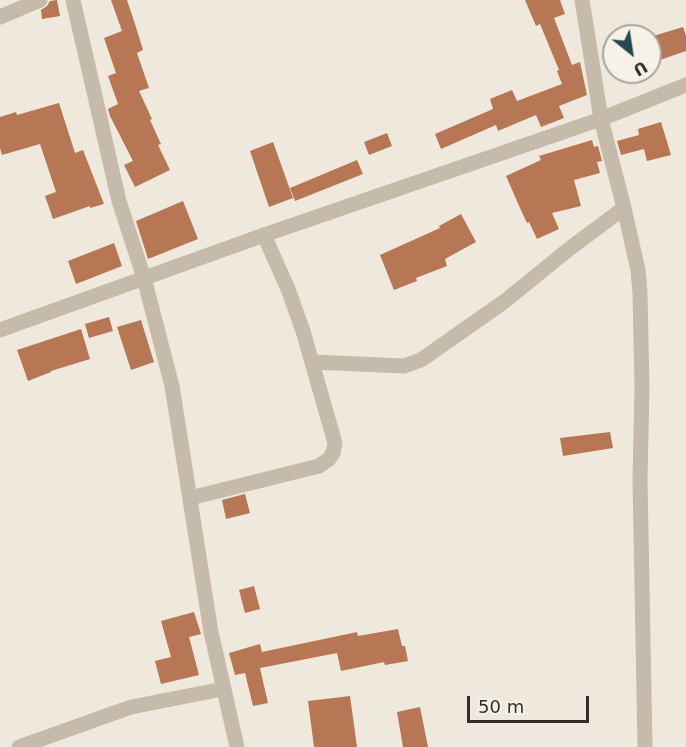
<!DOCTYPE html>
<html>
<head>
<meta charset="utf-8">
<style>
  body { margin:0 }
  #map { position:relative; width:686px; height:747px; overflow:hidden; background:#efe9dd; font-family:"DejaVu Sans",sans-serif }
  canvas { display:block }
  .north { position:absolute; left:602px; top:24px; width:60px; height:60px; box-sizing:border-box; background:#f7f2e9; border:2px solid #a9a49c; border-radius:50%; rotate:150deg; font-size:16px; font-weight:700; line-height:24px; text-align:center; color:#342e29 }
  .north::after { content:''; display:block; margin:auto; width:21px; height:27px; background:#244951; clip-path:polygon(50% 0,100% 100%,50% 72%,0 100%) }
  .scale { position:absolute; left:467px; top:696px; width:122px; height:27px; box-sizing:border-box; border:3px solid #342e29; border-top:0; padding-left:8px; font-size:18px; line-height:21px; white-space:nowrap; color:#342e29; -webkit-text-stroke:4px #f7f2e9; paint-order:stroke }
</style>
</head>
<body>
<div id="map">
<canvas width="686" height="747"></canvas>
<div class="north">U</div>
<div class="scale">50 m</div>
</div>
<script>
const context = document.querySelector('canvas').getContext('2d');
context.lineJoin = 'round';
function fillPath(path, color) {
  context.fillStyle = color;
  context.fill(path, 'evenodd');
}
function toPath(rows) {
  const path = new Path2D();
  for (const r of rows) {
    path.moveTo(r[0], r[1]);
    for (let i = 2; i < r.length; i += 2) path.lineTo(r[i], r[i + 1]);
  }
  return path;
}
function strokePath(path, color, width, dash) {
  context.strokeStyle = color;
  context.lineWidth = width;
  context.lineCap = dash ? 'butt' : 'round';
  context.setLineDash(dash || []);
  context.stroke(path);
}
const building = toPath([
  [57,0,60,16,42,19,41,10,47,6,50,1],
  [111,0,127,0,135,24,143,50,137,53,149,88,139,91,152,119,150,120,161,144,158,145,170,170,135,187,124,165,133,161,110,116,108,109,118,104,108,76,116,73,104,38,122,31],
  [525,0,560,0,565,14,554,18,572,65,580,62,587,95,559,106,564,118,541,127,536,115,498,131,496,125,441,149,435,134,493,109,490,99,512,90,517,101,562,84,557,71,559,70,540,24,536,26],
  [683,27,686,35,686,51,654,62,650,50,650,37],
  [59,103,75,153,83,150,104,204,90,208,90,206,53,219,45,196,56,192,40,144,2,155,0,148,0,117,16,112,17,115],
  [661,122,671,155,647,161,644,149,621,155,617,141,639,135,638,129],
  [387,133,392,146,369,155,364,142],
  [592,140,594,147,598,146,602,161,597,162,600,173,574,180,581,206,552,213,559,229,537,239,529,222,527,223,520,208,506,176,541,160,539,156],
  [273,142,293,198,269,207,250,151],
  [357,160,363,174,295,201,290,188],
  [183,201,198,239,148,259,136,221],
  [461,214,476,242,445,259,447,266,416,278,417,281,394,290,380,255,440,228,439,226],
  [114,243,122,266,76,284,68,261],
  [109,317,113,331,89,338,85,324],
  [141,320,154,362,131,370,117,327],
  [81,329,90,359,51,371,51,372,28,381,17,350],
  [610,432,613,448,563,456,560,438],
  [245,494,250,513,226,519,222,500],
  [254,586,260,609,245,613,239,590],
  [194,612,201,634,189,637,199,675,161,684,155,661,171,657,161,621],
  [398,629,402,646,405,646,408,661,385,665,384,662,341,671,337,653,260,668,268,703,253,706,245,673,235,675,229,653,260,644,262,652,357,632,358,636],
  [350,696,357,747,314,747,308,701],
  [420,707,428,747,403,747,397,712]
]);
const minor = toPath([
  [73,0,119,201,144,278,172,386,211,632,237,747],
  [582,0,601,119,624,208,638,270,640,293,642,388,640,479,645,747],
  [0,17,40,0],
  [312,362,404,366,421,360,505,301,569,249,624,208],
  [190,498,319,466,329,459,333,453,335,443,303,331,288,289,264,235],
  [19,747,131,707,223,689]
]);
const tertiary = toPath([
  [0,330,264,235,601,119,686,85]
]);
fillPath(building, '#b77654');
strokePath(minor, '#c6baab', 15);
strokePath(tertiary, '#c6baab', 15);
</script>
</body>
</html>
